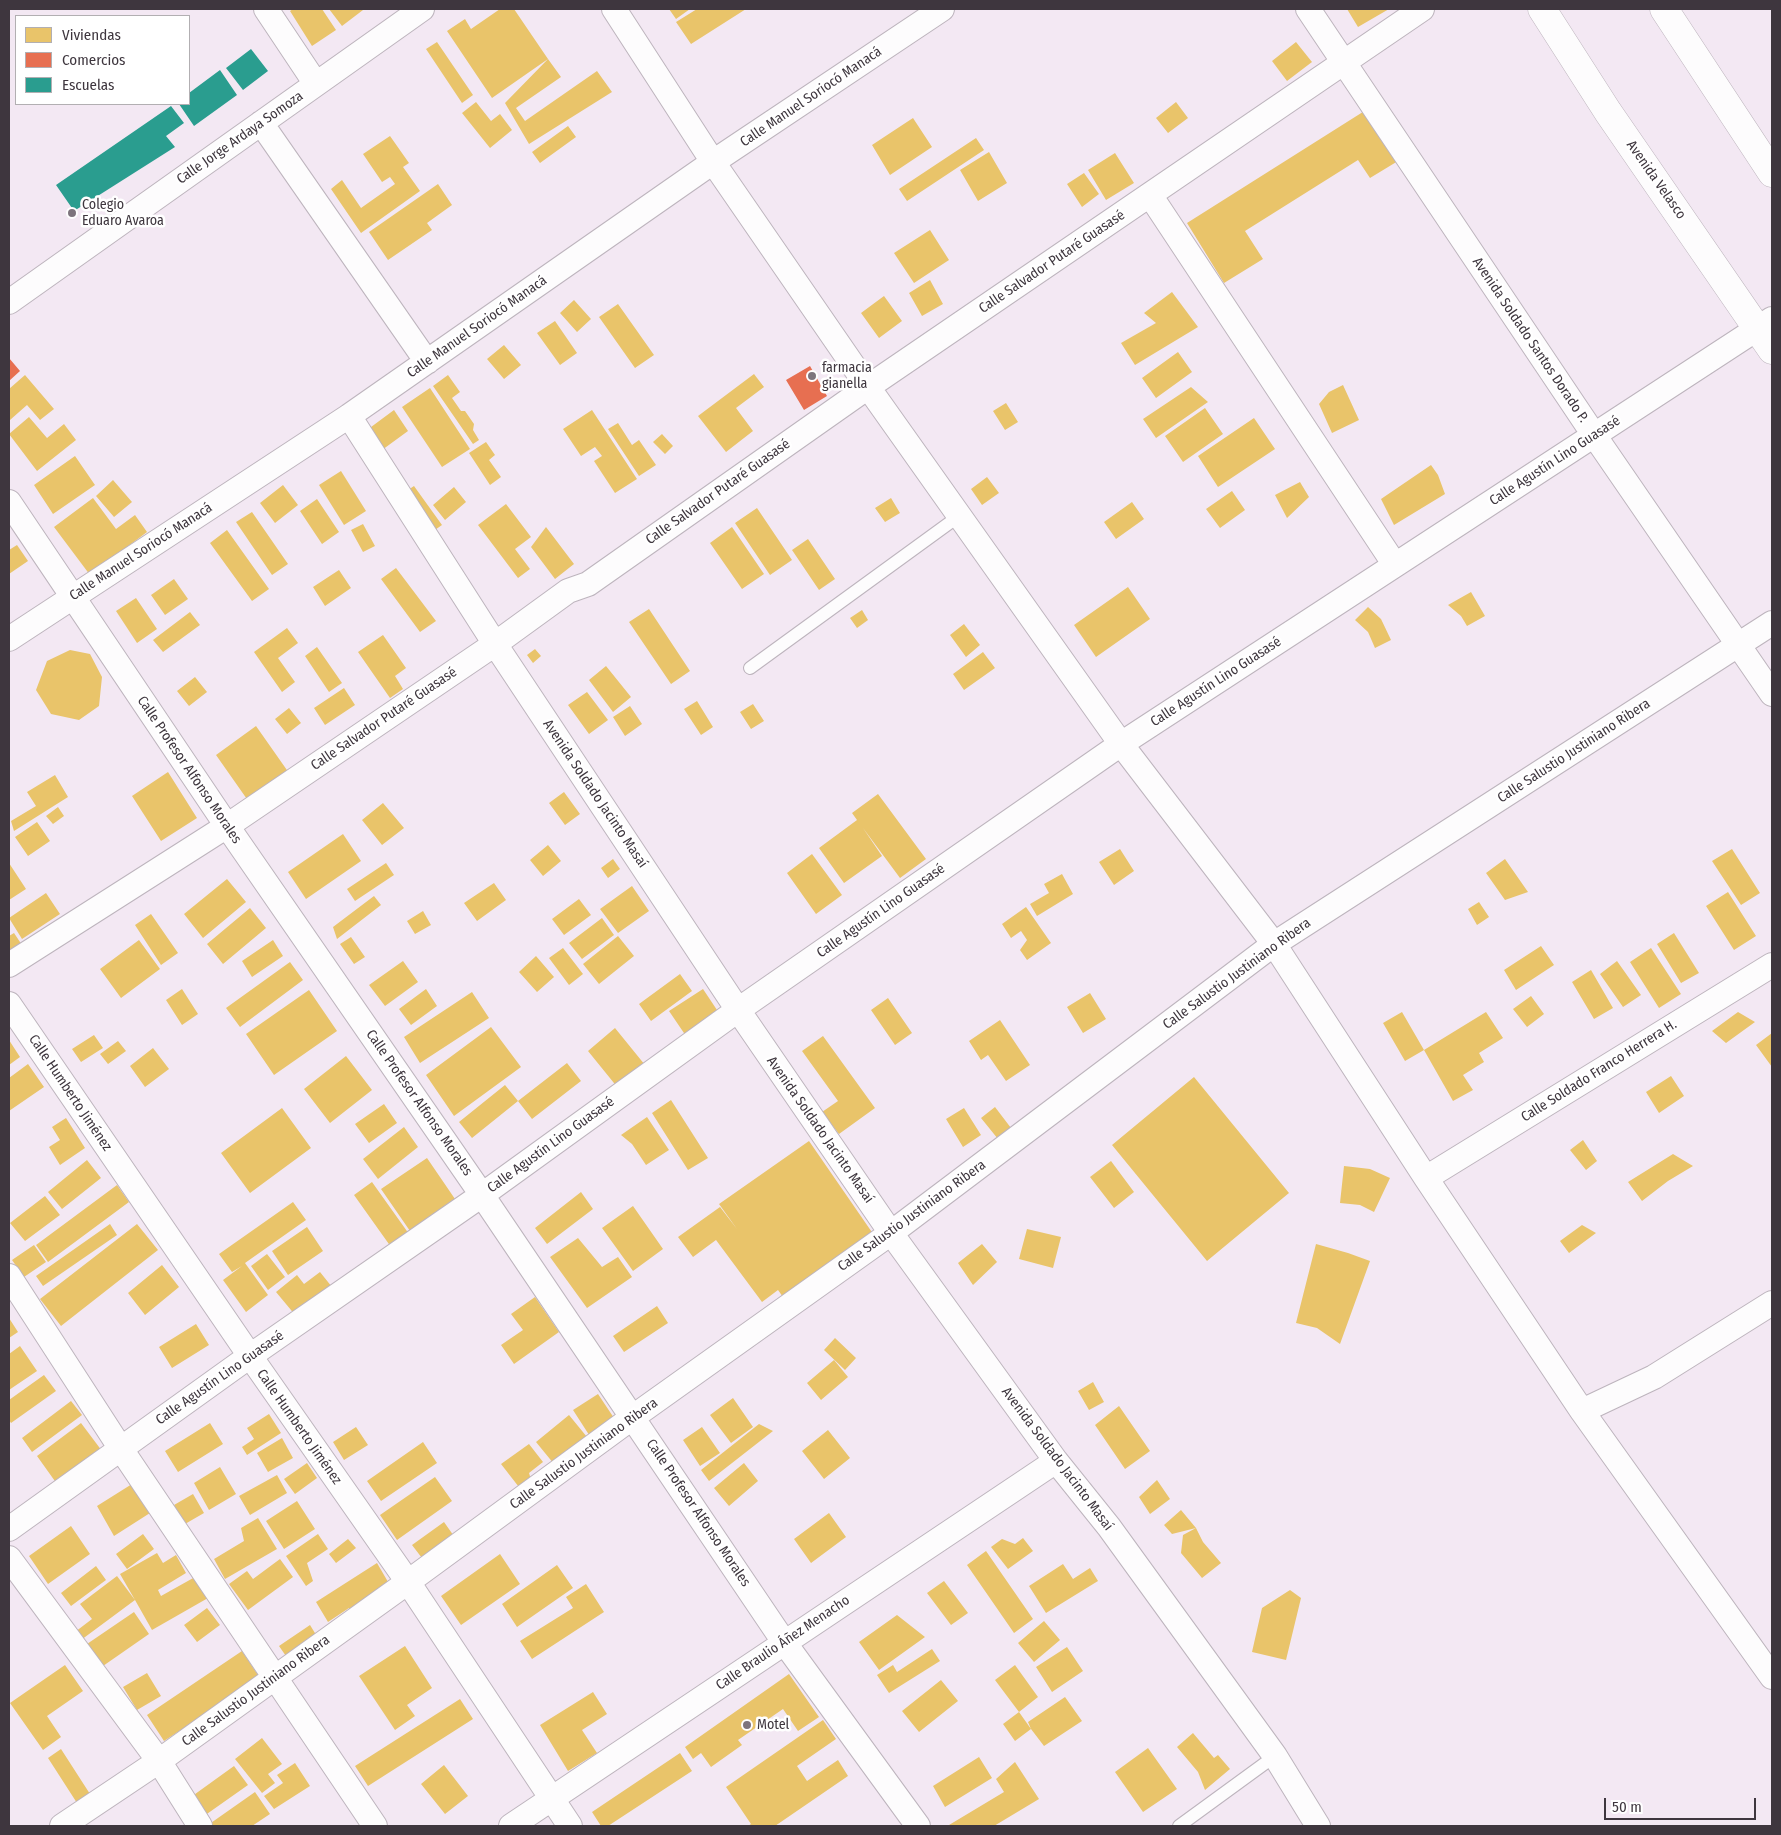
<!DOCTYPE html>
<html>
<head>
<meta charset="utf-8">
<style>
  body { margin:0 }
  #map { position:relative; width:1781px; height:1835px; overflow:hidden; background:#f3e8f3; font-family:"Fira Sans Condensed",sans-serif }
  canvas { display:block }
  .frame { position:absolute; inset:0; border:10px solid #3e363e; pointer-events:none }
  .legend { position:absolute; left:15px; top:15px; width:175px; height:90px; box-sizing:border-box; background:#fff; border:1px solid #b2afb2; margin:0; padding:6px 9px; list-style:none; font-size:15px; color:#3e363e }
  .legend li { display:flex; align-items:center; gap:10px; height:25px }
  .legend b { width:25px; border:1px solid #b2afb2 }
  .scale { position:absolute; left:1604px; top:1798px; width:152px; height:22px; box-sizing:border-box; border:2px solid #3e363e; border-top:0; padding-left:6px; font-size:15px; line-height:18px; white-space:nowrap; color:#3e363e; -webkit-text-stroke:4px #fff; paint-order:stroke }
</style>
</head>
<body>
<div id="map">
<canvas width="1781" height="1835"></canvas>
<div class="frame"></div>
<ul class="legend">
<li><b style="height:14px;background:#e9c46a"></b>Viviendas</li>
<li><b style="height:14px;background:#e76f51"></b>Comercios</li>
<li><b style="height:14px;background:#2a9d8f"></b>Escuelas</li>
</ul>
<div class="scale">50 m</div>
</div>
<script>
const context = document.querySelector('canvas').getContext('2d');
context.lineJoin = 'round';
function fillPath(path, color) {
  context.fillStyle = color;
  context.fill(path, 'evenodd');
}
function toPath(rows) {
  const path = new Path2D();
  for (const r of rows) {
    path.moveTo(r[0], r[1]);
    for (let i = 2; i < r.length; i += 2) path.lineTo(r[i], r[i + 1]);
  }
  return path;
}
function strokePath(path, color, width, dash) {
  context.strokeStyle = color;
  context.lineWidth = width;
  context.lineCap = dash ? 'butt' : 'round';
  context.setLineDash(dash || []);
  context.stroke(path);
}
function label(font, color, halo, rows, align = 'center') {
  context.font = font + ' "Fira Sans Condensed",sans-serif';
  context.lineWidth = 5;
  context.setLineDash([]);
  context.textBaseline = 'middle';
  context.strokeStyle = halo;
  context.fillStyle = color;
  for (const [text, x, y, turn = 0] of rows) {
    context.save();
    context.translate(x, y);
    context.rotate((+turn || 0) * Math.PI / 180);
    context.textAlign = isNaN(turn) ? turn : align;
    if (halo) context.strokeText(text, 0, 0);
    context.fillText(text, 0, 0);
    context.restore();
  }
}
const homes = toPath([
  [293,9,322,9,336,30,312,46,290,11],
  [329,9,362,9,363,10,342,26],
  [500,9,514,9,548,59,492,98,447,31,465,19,471,29],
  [669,9,690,9,676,19],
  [697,9,746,9,691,44,676,22],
  [1347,9,1389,9,1358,27],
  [437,42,473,95,462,103,426,49],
  [1296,42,1312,62,1287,81,1272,61],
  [548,59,561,77,516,108,525,121,597,71,612,92,529,144,505,103],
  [476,102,491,121,500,114,512,130,490,148,462,113],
  [1176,102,1188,118,1168,133,1156,118],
  [1366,110,1398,161,1370,178,1358,160,1245,231,1263,259,1224,283,1187,223],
  [913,118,932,147,890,175,872,145],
  [568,126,576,137,540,163,532,152],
  [390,136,409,163,403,167,420,191,361,233,331,189,342,180,361,208,395,184,390,177,382,182,363,154],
  [976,138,984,150,907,201,899,189],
  [989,152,1007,183,978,201,960,170],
  [1115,153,1134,183,1106,200,1088,170],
  [1084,173,1099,194,1082,207,1067,184],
  [438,184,452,205,427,223,432,230,388,260,369,232],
  [930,230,949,260,914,283,894,253],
  [930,280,943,304,922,316,909,293],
  [1172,292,1198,327,1135,365,1121,343,1156,323,1144,313],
  [884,296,902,321,879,338,861,313],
  [574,300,591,319,577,332,560,313],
  [618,304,654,355,635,368,599,317],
  [555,321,577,353,560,365,537,333],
  [504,345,521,365,504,379,487,359],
  [1178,352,1192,372,1156,398,1142,378],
  [754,374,764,387,736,408,753,431,726,452,698,416],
  [25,375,54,409,40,420,27,405,10,420,9,418,9,389],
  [448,375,460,392,452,398,461,411,465,411,474,424,473,430,479,440,473,444,433,386],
  [1343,385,1359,420,1332,433,1319,404,1329,392],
  [1191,387,1208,402,1156,438,1143,419],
  [430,388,470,449,442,467,402,407],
  [1006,403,1018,422,1005,430,993,411],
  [1205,408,1223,434,1183,462,1165,436],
  [394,410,408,431,382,450,367,430],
  [592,410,637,479,615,493,594,461,602,456,595,447,581,456,563,429],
  [29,417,47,438,64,424,76,440,37,471,9,434],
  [1254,418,1275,449,1218,487,1198,456],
  [618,423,632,445,639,440,656,465,639,476,608,429],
  [662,434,673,446,665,454,653,442],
  [486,442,495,455,489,460,501,477,490,485,469,453],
  [75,456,95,485,53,514,34,485],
  [1431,465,1438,475,1445,494,1394,525,1381,499],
  [341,471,366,511,344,525,319,485],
  [987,477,999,493,982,505,971,489],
  [113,480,132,502,114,517,96,496],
  [1300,482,1309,497,1287,518,1275,495],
  [283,485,298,505,275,523,260,503],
  [414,486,442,525,432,532,405,492],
  [454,487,466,502,445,520,433,505],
  [1232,491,1245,510,1220,528,1206,509],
  [93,498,116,529,135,515,147,532,90,575,54,527],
  [891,498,900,513,885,522,875,508],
  [317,499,339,532,322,544,300,511],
  [1132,502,1144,519,1116,539,1104,522],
  [506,504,531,537,515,549,530,569,518,578,478,525],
  [757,508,792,560,770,575,735,523],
  [252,512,288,564,272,575,236,522],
  [363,524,375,546,363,552,351,530],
  [546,527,574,564,555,579,531,547],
  [732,527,764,574,742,589,710,543],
  [227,530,269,589,252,601,210,543],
  [808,539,835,579,819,590,792,550],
  [17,545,28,561,9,574,9,550],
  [396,568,436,621,420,632,381,579],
  [339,570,351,588,325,606,313,587],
  [174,579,188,599,165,615,151,595],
  [1128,587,1150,619,1096,657,1074,625],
  [1471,592,1485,616,1467,626,1461,616,1448,605],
  [136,598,157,629,137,643,116,611],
  [1368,607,1381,619,1391,640,1375,648,1368,632,1355,620],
  [649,609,690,671,671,684,629,622],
  [862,610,868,620,857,628,850,618],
  [190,612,200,625,163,652,153,640],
  [964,624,980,645,966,657,950,635],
  [287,628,298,643,278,658,295,682,282,692,254,652],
  [383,635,406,668,395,676,403,689,390,698,358,652],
  [317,647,342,683,329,692,305,656],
  [535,649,541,656,533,663,527,655],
  [70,650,90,654,102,677,99,706,79,720,51,714,36,690,47,661],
  [983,652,995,668,964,690,953,674],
  [606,666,631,697,613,712,589,680],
  [195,677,207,692,189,706,177,691],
  [344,688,355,705,325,725,314,708],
  [587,692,608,720,589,734,568,705],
  [697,701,713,727,701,735,684,709],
  [753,704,764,721,751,729,740,712],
  [630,706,642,724,625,736,613,717],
  [289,708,301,723,287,734,275,719],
  [256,726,289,773,249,802,216,755],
  [168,772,197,818,161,841,132,796],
  [55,775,68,797,14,831,11,821,36,806,27,792],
  [564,792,580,814,565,825,549,803],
  [878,794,926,859,900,878,863,828,882,856,844,883,819,848,857,820,852,813],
  [383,803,404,828,382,845,362,820],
  [58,807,64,816,53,824,46,816],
  [37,822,50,841,28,856,15,837],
  [343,834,361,861,306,899,288,872],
  [548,845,561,861,543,876,530,860],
  [1120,849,1134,871,1114,885,1099,862],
  [1732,849,1760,893,1741,905,1712,861],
  [812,854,842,895,816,914,787,873],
  [613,859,620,869,608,878,601,868],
  [1505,859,1528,892,1505,900,1486,873],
  [9,863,26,889,9,900],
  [386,863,394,875,355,901,347,889],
  [1062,874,1073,894,1037,916,1030,904,1049,893,1044,884],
  [227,879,246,902,203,938,184,914],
  [494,883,506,900,477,921,464,903],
  [632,886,649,911,618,933,600,909],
  [1728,892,1756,936,1734,950,1706,906],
  [46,893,60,914,22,939,9,918],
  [374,896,381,905,337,939,333,927],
  [579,899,591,915,564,935,552,919],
  [1479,902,1489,917,1477,925,1468,909],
  [1026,907,1051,943,1027,960,1020,950,1027,940,1021,931,1011,938,1002,924],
  [250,908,266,928,223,964,207,944],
  [423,911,431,925,415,934,407,921],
  [151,914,178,953,161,965,135,925],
  [602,918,614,935,582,959,569,943],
  [14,933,24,948,13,955,9,949,9,936],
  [1674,933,1699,973,1681,983,1657,944],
  [618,936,634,956,599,984,583,964],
  [351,937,365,957,354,964,340,944],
  [139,940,160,969,121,998,100,969],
  [273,940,283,956,252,977,242,961],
  [1541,946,1554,965,1516,990,1504,970],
  [563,948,583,974,569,985,549,958],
  [1651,948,1681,994,1659,1008,1630,962],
  [536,956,554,977,537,992,519,972],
  [403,961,418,982,385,1006,369,985],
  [1617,961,1641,995,1623,1007,1600,974],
  [290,962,303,980,240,1027,226,1008],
  [1591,970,1613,1008,1594,1019,1572,982],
  [680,974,692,991,651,1021,639,1004],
  [182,989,198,1014,182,1025,166,1000],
  [426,989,437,1006,411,1025,399,1009],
  [703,989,719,1013,686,1036,669,1011],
  [309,990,337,1031,274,1075,246,1034],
  [472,992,489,1018,420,1063,404,1037],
  [1090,993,1106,1019,1083,1033,1067,1007],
  [1531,996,1544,1014,1527,1027,1513,1009],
  [888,998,912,1033,895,1045,871,1010],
  [1402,1012,1424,1050,1486,1012,1503,1038,1479,1053,1484,1062,1463,1075,1473,1090,1453,1101,1424,1050,1405,1061,1383,1023],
  [1738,1012,1755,1022,1726,1043,1712,1031],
  [1000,1020,1030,1065,1006,1081,988,1055,981,1060,969,1041],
  [491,1027,521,1067,454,1116,426,1075],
  [615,1028,645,1065,618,1088,588,1051],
  [1772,1033,1772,1067,1756,1045],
  [94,1035,103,1048,81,1062,72,1049],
  [823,1036,875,1108,839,1134,822,1112,838,1101,802,1051],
  [9,1040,20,1057,9,1065],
  [118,1041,126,1051,108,1064,100,1054],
  [153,1048,169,1069,145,1087,130,1066],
  [346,1056,372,1090,330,1123,304,1089],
  [567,1063,581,1081,532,1119,518,1101,472,1138,459,1122,505,1085,518,1101],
  [28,1064,44,1087,9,1111,9,1078],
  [1671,1076,1684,1096,1659,1113,1646,1092],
  [1194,1077,1289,1193,1207,1261,1112,1145],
  [671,1100,708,1158,688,1170,652,1113],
  [384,1104,397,1123,369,1143,355,1124],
  [995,1107,1011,1128,998,1139,981,1118],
  [282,1108,311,1148,250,1193,221,1153],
  [964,1108,981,1135,963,1147,946,1119],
  [647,1117,669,1150,646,1165,632,1144,621,1135],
  [66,1118,85,1148,60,1165,49,1147,60,1140,52,1127],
  [404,1127,418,1147,378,1179,363,1159],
  [1583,1140,1597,1161,1586,1170,1570,1150],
  [809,1141,878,1241,788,1304,778,1290,762,1302,716,1240,693,1257,678,1237,720,1207,737,1229,719,1204],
  [1673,1154,1693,1166,1668,1181,1642,1201,1628,1182],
  [427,1158,455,1199,410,1231,381,1189],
  [87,1160,101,1178,62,1209,48,1192],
  [1111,1161,1134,1192,1114,1208,1090,1177],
  [1344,1166,1370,1169,1390,1178,1374,1212,1360,1205,1340,1203],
  [372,1182,409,1234,391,1247,354,1195],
  [117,1185,129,1202,48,1262,36,1245],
  [581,1192,593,1209,547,1244,535,1228],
  [45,1196,60,1215,25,1241,10,1223],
  [293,1202,306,1220,245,1263,268,1295,246,1312,223,1280,242,1266,232,1272,219,1254],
  [633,1206,663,1249,633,1271,602,1228],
  [110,1224,117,1235,43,1286,36,1276],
  [137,1224,158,1250,61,1326,40,1299],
  [1582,1225,1596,1233,1569,1253,1560,1241],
  [307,1227,323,1251,288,1275,272,1251],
  [1027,1229,1061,1237,1053,1268,1019,1259],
  [578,1238,602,1267,618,1257,632,1277,587,1308,550,1257],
  [982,1244,997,1262,973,1285,958,1263],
  [1316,1244,1348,1253,1370,1261,1340,1344,1317,1328,1296,1323],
  [34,1245,46,1262,24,1277,12,1260],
  [267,1254,285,1277,268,1290,251,1266],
  [162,1265,179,1287,145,1315,128,1293],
  [320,1272,332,1287,296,1316,276,1292,297,1275,304,1284],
  [535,1297,559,1332,514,1364,501,1345,523,1330,511,1314],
  [657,1306,668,1323,624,1352,613,1336],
  [9,1318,18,1332,9,1338],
  [196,1324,209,1345,172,1368,159,1347],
  [835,1338,856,1358,845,1370,824,1350],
  [20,1346,37,1371,9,1390,9,1354],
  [834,1360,848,1377,821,1400,807,1383],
  [44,1375,56,1391,11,1423,9,1420,9,1400],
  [1093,1382,1104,1402,1089,1410,1078,1391],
  [598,1394,618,1424,593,1441,573,1410],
  [733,1398,753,1427,731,1443,710,1415],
  [71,1401,82,1415,32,1452,22,1438],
  [1119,1406,1150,1451,1125,1469,1095,1425],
  [269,1414,281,1433,247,1455,242,1447,254,1439,247,1428],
  [569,1415,587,1437,554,1464,536,1442],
  [81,1423,102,1451,57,1484,37,1456],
  [210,1423,223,1444,178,1472,165,1451],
  [759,1424,773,1431,709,1481,701,1470],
  [356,1427,368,1445,344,1460,333,1442],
  [702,1427,720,1453,700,1466,683,1440],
  [828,1430,850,1458,824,1479,802,1451],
  [282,1438,293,1458,268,1472,257,1453],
  [423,1442,437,1463,381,1501,367,1481],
  [529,1444,543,1462,529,1473,532,1483,522,1491,501,1464],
  [307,1463,317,1478,295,1494,284,1479],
  [744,1463,758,1481,729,1506,714,1488],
  [220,1467,236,1494,209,1510,194,1483],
  [277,1475,287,1493,250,1515,239,1496],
  [435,1477,452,1501,397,1540,380,1515],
  [1157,1480,1170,1499,1150,1514,1139,1497],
  [132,1484,150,1513,114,1536,97,1506],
  [193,1494,204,1513,185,1524,174,1505],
  [297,1501,315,1529,284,1549,266,1521],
  [1181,1510,1196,1528,1172,1534,1164,1525],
  [829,1513,846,1537,811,1563,794,1539],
  [258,1518,277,1549,225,1579,214,1559,244,1541,241,1528],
  [444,1522,456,1539,425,1562,412,1545],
  [71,1526,90,1554,48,1584,29,1556],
  [1196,1528,1203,1542,1221,1563,1202,1578,1181,1553,1183,1535],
  [143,1534,154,1549,127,1569,116,1554],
  [318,1534,328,1549,307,1563,313,1581,306,1586,286,1556],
  [1023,1538,1033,1551,1008,1569,991,1547,1002,1539,1015,1544],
  [348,1539,356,1548,336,1563,329,1554],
  [986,1551,1033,1619,1014,1633,967,1565],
  [157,1553,163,1563,176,1555,186,1573,158,1590,161,1596,195,1577,208,1598,152,1630,135,1600,81,1640,75,1632,92,1619,80,1604,117,1576,135,1600,120,1574],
  [500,1554,520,1584,461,1625,441,1596],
  [280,1559,293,1577,248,1610,229,1584,247,1571,253,1579],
  [377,1563,391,1587,351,1612,349,1608,328,1622,316,1602],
  [1063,1564,1073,1579,1090,1568,1098,1581,1046,1613,1029,1586],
  [557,1565,573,1588,517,1627,502,1604],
  [96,1566,106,1580,71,1606,61,1593],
  [944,1581,968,1613,951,1625,927,1593],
  [586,1584,604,1612,532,1659,520,1641,573,1608,566,1597],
  [1290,1590,1301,1598,1286,1660,1252,1652,1262,1608],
  [207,1608,220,1625,197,1642,184,1625],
  [134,1612,149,1634,103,1666,87,1644],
  [897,1615,925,1637,879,1670,859,1642],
  [1044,1621,1060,1640,1034,1662,1018,1643],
  [310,1625,318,1638,288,1659,279,1646],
  [405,1646,432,1688,407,1705,415,1716,395,1730,359,1676],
  [1067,1647,1083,1671,1052,1692,1036,1667],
  [932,1649,940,1661,889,1693,877,1675,893,1665,897,1672],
  [242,1651,260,1678,164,1741,147,1715],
  [65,1665,83,1691,47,1716,61,1737,43,1750,10,1703],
  [1015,1665,1038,1697,1019,1712,1031,1729,1028,1722,1065,1697,1082,1721,1044,1746,1031,1729,1015,1741,1003,1724,1019,1712,995,1680],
  [147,1673,161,1696,137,1710,123,1687],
  [789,1674,819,1717,798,1731,783,1709,738,1740,742,1745,711,1767,701,1753,693,1759,685,1747],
  [941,1680,958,1701,919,1732,902,1711],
  [593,1692,607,1714,582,1730,597,1753,568,1771,540,1725],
  [460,1699,473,1719,368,1786,355,1766],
  [823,1720,836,1739,797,1766,807,1781,838,1760,848,1776,775,1826,748,1826,751,1824,726,1787],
  [1193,1733,1214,1758,1218,1755,1230,1769,1205,1790,1198,1772,1177,1747],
  [262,1738,282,1764,268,1774,275,1783,262,1793,235,1759],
  [1148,1748,1177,1789,1143,1812,1115,1772],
  [61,1749,90,1794,77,1803,48,1758],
  [680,1753,692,1771,608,1826,601,1826,592,1812],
  [979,1757,992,1778,945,1807,933,1786],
  [1015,1762,1039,1799,994,1826,950,1826,949,1825,1004,1792,996,1779],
  [295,1763,310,1786,274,1809,264,1796,283,1783,277,1775],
  [444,1765,468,1796,445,1814,421,1784],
  [234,1766,248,1785,204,1816,191,1797],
  [255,1792,270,1814,252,1826,209,1826,208,1825]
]);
const shops = toPath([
  [9,358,20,371,9,381],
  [810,366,827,396,804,410,786,380]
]);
const schools = toPath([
  [251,49,268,71,243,90,226,68],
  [220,70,237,95,194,126,179,104,189,104,189,93],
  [171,106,184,123,166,136,175,147,74,211,56,185]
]);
const service = toPath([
  [750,668,959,516],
  [1179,1826,1275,1756]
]);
const minor = toPath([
  [266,9,316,84],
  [614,9,713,162,868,387,1121,744,1274,944,1426,1178,1582,1411,1772,1677],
  [1308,9,1594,435,1772,694],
  [261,123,427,362],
  [1150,195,1395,565],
  [9,302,422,9],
  [349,416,495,644,738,1010,891,1233,1056,1461,1109,1527,1275,1756,1318,1826],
  [9,502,227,826,482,1195,784,1642,918,1826],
  [9,639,349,416,713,162,942,9],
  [9,965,227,826,495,644,568,591,588,584,868,387,1422,9],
  [9,1004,250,1356,408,1582,570,1826],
  [1426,1178,1772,965],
  [9,1276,121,1449,375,1826],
  [1582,1411,1654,1377,1772,1303],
  [9,1529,250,1356,482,1195,738,1010,1121,744,1772,319],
  [9,1558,159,1761,200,1826],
  [62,1826,159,1761,408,1582,633,1417,891,1233,1274,944,1772,623],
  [511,1826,1056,1461]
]);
const tertiary = toPath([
  [1542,9,1608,112,1772,350],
  [1664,9,1772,173]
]);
const markers = [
  [72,213,5,"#7d747d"],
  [812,376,5,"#7d747d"],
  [747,1725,5,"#7d747d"]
];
const streetNames = [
  ["Calle Manuel Soriocó Manacá",811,97,-34],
  ["Calle Jorge Ardaya Somoza",240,138,-35],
  ["Avenida Velasco",1656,180,55],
  ["Calle Salvador Putaré Guasasé",1052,262,-34],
  ["Calle Manuel Soriocó Manacá",477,327,-35],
  ["Avenida Soldado Santos Dorado P.",1530,340,56],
  ["Calle Agustín Lino Guasasé",1555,461,-33],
  ["Calle Salvador Putaré Guasasé",718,492,-35],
  ["Calle Manuel Soriocó Manacá",141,552,-33],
  ["Calle Agustín Lino Guasasé",1216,682,-33],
  ["Calle Salvador Putaré Guasasé",384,719,-34],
  ["Calle Salustio Justiniano Ribera",1574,751,-33],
  ["Calle Profesor Alfonso Morales",189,770,56],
  ["Avenida Soldado Jacinto Masaí",595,794,56],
  ["Calle Agustín Lino Guasasé",881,911,-35],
  ["Calle Salustio Justiniano Ribera",1237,974,-36],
  ["Calle Soldado Franco Herrera H.",1599,1071,-32],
  ["Calle Humberto Jiménez",70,1093,56],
  ["Calle Profesor Alfonso Morales",419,1103,55],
  ["Avenida Soldado Jacinto Masaí",820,1130,55],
  ["Calle Agustín Lino Guasasé",551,1145,-36],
  ["Calle Salustio Justiniano Ribera",912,1216,-36],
  ["Calle Agustín Lino Guasasé",220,1378,-35],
  ["Calle Humberto Jiménez",299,1427,55],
  ["Calle Salustio Justiniano Ribera",584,1454,-36],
  ["Avenida Soldado Jacinto Masaí",1057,1459,53],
  ["Calle Profesor Alfonso Morales",698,1513,56],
  ["Calle Braulio Áñez Menacho",783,1643,-34],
  ["Calle Salustio Justiniano Ribera",256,1691,-36]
];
const poiNames = [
  ["Colegio",82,205],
  ["Eduaro Avaroa",82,221],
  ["farmacia",822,368],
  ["gianella",822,384],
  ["Motel",757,1725]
];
fillPath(homes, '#e9c46a');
fillPath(shops, '#e76f51');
fillPath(schools, '#2a9d8f');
strokePath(service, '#bdb4bd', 14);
strokePath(minor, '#bdb4bd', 26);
strokePath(tertiary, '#bdb4bd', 29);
strokePath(service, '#fdfcfd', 12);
strokePath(minor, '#fdfcfd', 24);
strokePath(tertiary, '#fdfcfd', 28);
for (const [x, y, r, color] of markers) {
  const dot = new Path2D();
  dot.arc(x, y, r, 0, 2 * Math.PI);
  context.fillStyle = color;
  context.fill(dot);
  strokePath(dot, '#fff', 2);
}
label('14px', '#3e363e', '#fff', streetNames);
label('14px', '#3e363e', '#fff', poiNames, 'left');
</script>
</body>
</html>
